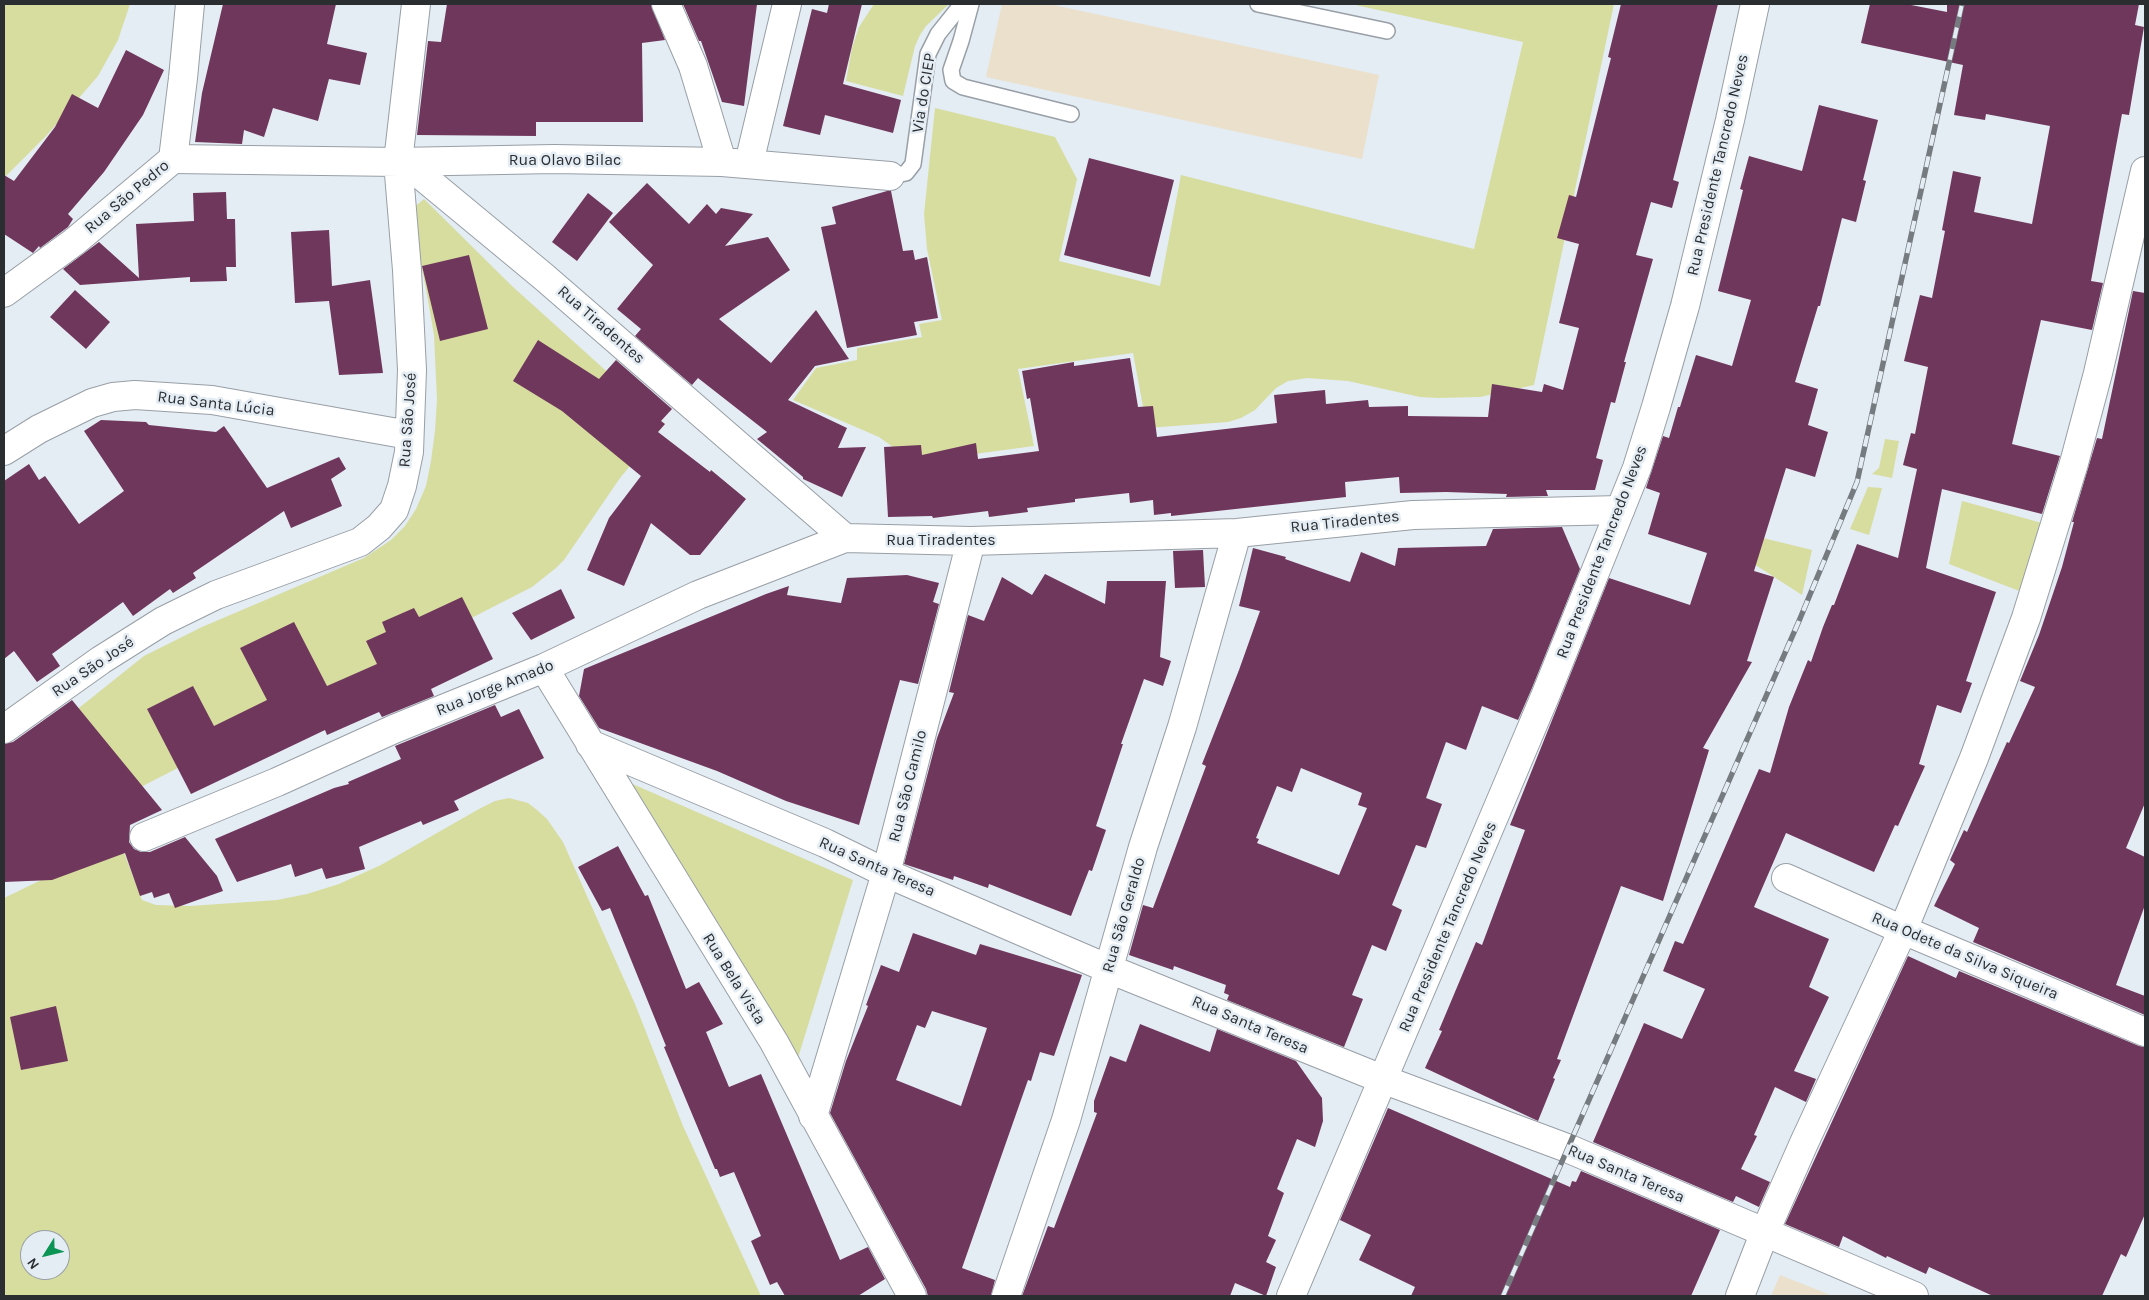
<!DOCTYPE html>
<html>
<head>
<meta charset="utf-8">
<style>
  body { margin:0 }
  #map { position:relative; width:2149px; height:1300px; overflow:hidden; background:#e4ecf4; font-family:Karla,sans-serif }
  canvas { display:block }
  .frame { position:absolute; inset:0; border:5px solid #2b2e31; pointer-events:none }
  .north { position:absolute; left:20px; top:1230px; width:50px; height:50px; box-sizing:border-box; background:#e4ecf4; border:1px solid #9aa0a6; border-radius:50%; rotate:234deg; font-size:14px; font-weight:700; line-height:20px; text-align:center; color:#2b2e31 }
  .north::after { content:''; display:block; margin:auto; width:18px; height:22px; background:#0b9453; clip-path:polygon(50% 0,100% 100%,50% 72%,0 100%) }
</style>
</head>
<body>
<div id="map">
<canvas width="2149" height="1300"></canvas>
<div class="frame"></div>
<div class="north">N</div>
</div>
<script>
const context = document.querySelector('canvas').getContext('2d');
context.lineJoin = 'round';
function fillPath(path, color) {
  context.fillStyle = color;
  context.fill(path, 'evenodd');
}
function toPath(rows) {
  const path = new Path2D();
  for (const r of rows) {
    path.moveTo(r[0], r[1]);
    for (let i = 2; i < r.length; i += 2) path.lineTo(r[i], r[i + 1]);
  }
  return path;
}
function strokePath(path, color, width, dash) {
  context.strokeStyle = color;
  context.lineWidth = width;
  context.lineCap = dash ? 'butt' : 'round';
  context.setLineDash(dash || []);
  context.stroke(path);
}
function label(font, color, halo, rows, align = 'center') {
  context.font = font + ' Karla,sans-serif';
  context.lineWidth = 5;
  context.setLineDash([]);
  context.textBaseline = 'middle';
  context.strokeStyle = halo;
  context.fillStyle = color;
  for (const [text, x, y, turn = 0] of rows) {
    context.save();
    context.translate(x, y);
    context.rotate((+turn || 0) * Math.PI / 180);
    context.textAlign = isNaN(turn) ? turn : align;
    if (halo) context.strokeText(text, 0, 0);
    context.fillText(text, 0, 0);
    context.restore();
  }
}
const education = toPath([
  [1002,4,1049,4,1379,75,1362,159,986,77],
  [1780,1275,1833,1296,1771,1296]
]);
const green = toPath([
  [4,4,130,4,118,40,98,76,46,136,4,178],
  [874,4,949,4,926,26,920,35,915,46,903,96,846,81,852,48,859,27],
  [1351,4,1614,4,1534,385,1480,397,1437,398,1420,397,1348,381,1307,378,1288,381,1276,388,1255,410,1241,418,1228,422,1147,428,1133,353,1018,369,1034,446,930,460,897,450,879,437,793,400,816,368,857,360,857,348,922,337,919,324,942,320,927,249,924,214,935,108,1055,137,1077,179,1059,261,1160,286,1181,175,1474,249,1523,42],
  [424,199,512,286,665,424,620,478,564,560,556,568,532,587,82,817,35,743,144,656,202,627,364,558,391,540,405,526,416,509,426,486,431,461,435,431,437,399,434,335,429,306,419,252,406,214],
  [1885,439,1899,441,1892,478,1872,474,1879,468],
  [1868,487,1882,488,1869,535,1850,529],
  [1962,501,2042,523,2022,592,1949,564],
  [1763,538,1812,550,1802,595,1754,564],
  [621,779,853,880,797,1061],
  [509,798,528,803,537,810,547,819,563,842,635,1004,683,1126,761,1296,4,1296,4,898,120,842,142,900,156,905,190,906,277,900,307,894,339,884,381,865,479,809,495,801],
  [30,1240,60,1240,60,1270,30,1270]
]);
const building = toPath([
  [223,4,336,4,327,44,367,53,360,85,329,79,318,121,273,108,264,137,244,130,242,144,195,142,202,93],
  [447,4,651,4,665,40,642,43,643,122,536,122,536,136,417,135,428,41,441,42],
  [683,4,757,4,744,106,722,102,701,41,699,41],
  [829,4,862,4,843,84,901,100,893,133,825,115,820,135,783,126,812,9,827,13],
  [1621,4,1718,4,1673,180,1679,182,1672,208,1651,202,1636,255,1653,259,1624,362,1626,362,1615,403,1611,402,1596,458,1603,460,1595,490,1546,490,1548,496,1506,497,1507,494,1446,492,1400,493,1399,477,1345,482,1346,497,1171,516,1171,513,1154,515,1153,500,1130,503,1129,493,1075,499,1075,502,1027,508,1028,512,989,517,988,511,933,518,932,516,888,517,884,447,921,445,922,455,976,443,978,459,1039,451,1030,398,1027,399,1022,371,1074,362,1074,366,1130,358,1138,407,1153,406,1157,437,1277,423,1274,395,1325,390,1326,404,1368,400,1369,407,1408,406,1408,416,1488,417,1492,384,1542,392,1544,384,1563,390,1579,328,1559,323,1579,244,1557,238,1569,195,1576,197,1611,58,1608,57],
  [1870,4,1906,4,1947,12,1947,4,2139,4,2135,25,2144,27,2129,115,2122,114,2091,281,2103,283,2092,330,2041,320,2012,444,2060,456,2042,514,1942,489,1926,568,1996,592,1966,681,1972,683,1961,713,1937,705,1919,764,1925,766,1898,826,1895,825,1874,872,1786,833,1754,907,1829,939,1809,987,1829,997,1794,1071,1816,1079,1806,1102,1775,1087,1754,1135,1757,1136,1741,1169,1770,1182,1759,1207,1736,1196,1733,1202,1593,1142,1644,1023,1682,1039,1705,989,1663,971,1675,941,1683,944,1759,769,1770,773,1789,707,1808,660,1811,662,1823,627,1832,605,1834,605,1857,544,1898,558,1917,469,1903,465,1911,433,1915,434,1928,367,1904,361,1920,295,1932,298,1945,231,1942,230,1953,171,1981,177,1974,212,2032,224,2050,126,1986,114,1985,120,1954,115,1963,65,1861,43],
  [126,50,164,70,143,115,104,172,68,214,73,219,68,227,40,248,39,246,33,253,4,234,4,175,14,181,55,127,72,94,98,108],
  [1819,105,1878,120,1863,180,1866,181,1856,222,1842,218,1820,306,1818,306,1795,382,1818,389,1808,425,1828,432,1815,477,1786,468,1754,571,1774,577,1747,661,1752,662,1703,748,1709,750,1663,901,1621,886,1557,1059,1561,1060,1553,1078,1555,1079,1538,1121,1425,1068,1442,1031,1439,1030,1476,942,1482,945,1525,830,1510,825,1609,578,1690,605,1707,553,1648,534,1660,493,1646,488,1663,436,1669,438,1678,407,1680,407,1696,355,1732,366,1751,300,1718,291,1743,190,1740,189,1749,156,1802,171],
  [1089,158,1174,180,1150,277,1064,255],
  [647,183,689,224,707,204,716,214,721,208,753,214,725,246,768,237,790,270,719,319,771,363,816,310,849,359,815,366,788,400,847,428,838,448,866,447,842,497,803,479,803,477,757,439,767,432,698,378,692,385,635,336,641,329,617,309,653,265,609,222],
  [887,191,891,191,903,251,913,250,915,260,927,257,938,318,914,322,917,335,847,348,821,227,836,224,832,207],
  [226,192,227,219,235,219,236,267,226,267,227,281,190,282,190,277,80,285,63,269,99,242,139,278,136,224,194,221,193,193],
  [588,193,613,213,577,261,552,242],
  [329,230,332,286,370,280,383,373,339,375,329,301,295,303,291,232],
  [469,255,488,329,440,341,422,266],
  [75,290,110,322,86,349,50,317],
  [2133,291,2145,293,2145,803,2126,848,2145,857,2145,905,2116,985,2145,996,2145,1015,1973,942,1979,928,1934,906,1955,864,1950,860,1964,830,1967,832,2007,742,2009,743,2035,687,2020,681,2039,635,2062,567,2074,522,2072,522,2097,438,2102,439],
  [538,340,599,379,616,360,672,409,661,421,665,424,658,432,710,472,711,470,746,499,700,555,690,555,651,523,624,586,587,570,609,518,641,476,562,411,513,381],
  [101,420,146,422,149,425,216,432,224,426,267,488,339,457,346,469,331,479,342,506,291,528,284,511,193,573,196,578,173,593,170,589,133,616,123,602,52,654,60,666,37,682,14,651,4,659,4,481,29,464,39,480,45,476,79,524,124,491,84,431],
  [1562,527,1580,569,1532,688,1518,720,1482,706,1466,750,1446,742,1426,798,1442,804,1426,848,1416,845,1392,905,1402,910,1386,951,1372,945,1352,995,1363,999,1344,1047,1227,1000,1229,995,1224,993,1226,985,1174,966,1173,970,1129,955,1143,905,1153,908,1206,766,1202,764,1239,670,1260,611,1239,606,1253,548,1286,557,1285,559,1350,582,1361,552,1395,566,1398,548,1486,546,1493,529],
  [1301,768,1362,793,1358,805,1367,808,1339,875,1257,843,1259,839,1256,838,1277,786,1292,792],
  [1203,550,1205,587,1175,588,1173,551],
  [1045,574,1105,604,1107,581,1166,581,1160,657,1171,661,1163,686,1144,679,1121,744,1123,744,1096,826,1106,830,1092,871,1089,870,1071,916,989,884,988,888,954,876,953,880,904,864,937,738,954,693,949,692,968,615,984,621,1002,577,1032,595],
  [907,575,939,583,933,602,939,604,918,684,900,680,859,825,786,801,717,771,599,728,579,696,584,669,766,594,789,586,787,595,841,603,847,578],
  [561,589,575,618,531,640,512,613],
  [462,597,493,659,431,689,434,696,382,717,379,712,327,735,325,730,191,794,147,709,193,686,214,726,267,700,240,648,294,622,327,686,377,664,366,641,386,632,382,622,414,608,419,617],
  [72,700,162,810,130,825,129,842,134,849,141,852,150,852,185,837,217,876,223,891,175,908,169,893,154,898,152,892,140,896,125,853,52,880,4,882,4,744,13,742],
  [495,705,501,717,519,709,544,758,454,801,459,810,423,825,421,821,359,847,365,869,326,879,322,868,295,877,291,864,237,882,215,839,334,788,349,784,348,782,401,759,395,746],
  [618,846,645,896,648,895,686,989,699,982,723,1024,706,1032,729,1087,761,1074,840,1260,868,1247,885,1279,858,1296,785,1296,777,1282,770,1285,751,1241,761,1236,734,1172,720,1177,717,1169,715,1169,664,1047,666,1046,610,908,602,911,578,867],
  [913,933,976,955,980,944,1082,975,1054,1056,1040,1052,1031,1081,1028,1080,962,1268,995,1280,991,1296,928,1296,926,1289,830,1113,846,1061,868,1006,866,1005,881,965,899,972],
  [932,1011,987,1028,961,1106,896,1080,917,1025,925,1028],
  [1908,956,1956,978,1959,971,2139,1046,2145,1047,2145,1214,2126,1257,2121,1254,2102,1296,1993,1296,1929,1267,1926,1274,1887,1256,1886,1258,1843,1236,1839,1247,1785,1224],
  [56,1006,68,1061,21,1070,10,1017],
  [1140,1024,1210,1052,1217,1029,1296,1061,1322,1098,1323,1121,1315,1147,1297,1139,1277,1189,1284,1193,1268,1236,1276,1240,1266,1262,1276,1267,1266,1296,1235,1283,1230,1296,1022,1296,1048,1226,1054,1228,1097,1113,1094,1112,1094,1101,1110,1056,1126,1062],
  [1388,1108,1570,1187,1572,1181,1576,1182,1581,1171,1720,1230,1691,1296,1411,1296,1415,1287,1359,1260,1371,1235,1340,1220]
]);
const service = toPath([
  [971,4,961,41,951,70,953,81,963,87,1071,114],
  [1258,4,1387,31],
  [890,176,906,173,913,164,928,54,938,34,962,4]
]);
const minor = toPath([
  [666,4,693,66,722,162],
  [398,162,422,176,544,277,845,538,971,541,1237,533,1413,515,1620,510],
  [398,162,554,159,722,162,890,176],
  [398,162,416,4],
  [749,163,787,4],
  [4,451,39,429,92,403,113,397,135,395,212,400,409,435],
  [544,668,774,1042,912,1296],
  [4,729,101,660,163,621,216,595,360,542,379,527,394,510,402,486,409,452,412,370,407,270,398,162,173,159],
  [590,744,825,843,886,873,1109,969,1382,1079,1567,1148,1914,1296],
  [144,837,277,782,394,729,544,668,698,595,845,538],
  [1786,878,1903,930,2145,1032],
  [813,1116,886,873,971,541],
  [1006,1296,1066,1120,1143,847,1182,727,1237,533],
  [1740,1296,1764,1234,1804,1143,1903,930,1974,758,2026,618,2074,463,2098,373,2145,171]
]);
const tertiary = toPath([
  [4,293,74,242,173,159,183,78,190,4],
  [1291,1296,1546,694,1637,468,1656,407,1685,306,1730,120,1755,4]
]);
const rail = toPath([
  [1503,1296,1799,621,1857,482,1962,4]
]);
const streetNames = [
  ["Via do CIEP",924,93,-81],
  ["Rua Olavo Bilac",565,160],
  ["Rua Presidente Tancredo Neves",1718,165,-77],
  ["Rua São Pedro",127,197,-40],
  ["Rua Tiradentes",601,325,41],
  ["Rua Santa Lúcia",216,404,7],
  ["Rua São José",408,420,-86],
  ["Rua Tiradentes",1345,522,-6],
  ["Rua Tiradentes",941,540],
  ["Rua Presidente Tancredo Neves",1602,552,-69],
  ["Rua São José",93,667,-34],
  ["Rua Jorge Amado",495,688,-22],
  ["Rua São Camilo",908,786,-76],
  ["Rua Santa Teresa",877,867,24],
  ["Rua São Geraldo",1124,915,-74],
  ["Rua Presidente Tancredo Neves",1448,927,-67],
  ["Rua Odete da Silva Siqueira",1965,956,23],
  ["Rua Bela Vista",734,979,58],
  ["Rua Santa Teresa",1250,1025,23],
  ["Rua Santa Teresa",1626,1174,23]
];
fillPath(education, '#ebe0cb');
fillPath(green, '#d7dd9f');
fillPath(building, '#70375d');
strokePath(service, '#989fa6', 18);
strokePath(minor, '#989fa6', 30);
strokePath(tertiary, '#989fa6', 30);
strokePath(service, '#fff', 15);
strokePath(minor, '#fff', 28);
strokePath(tertiary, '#fff', 28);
strokePath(rail, '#767b80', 5.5);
strokePath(rail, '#e4ecf4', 4, [11]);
label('16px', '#2b2e31', '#e4ecf4', streetNames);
</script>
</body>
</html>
